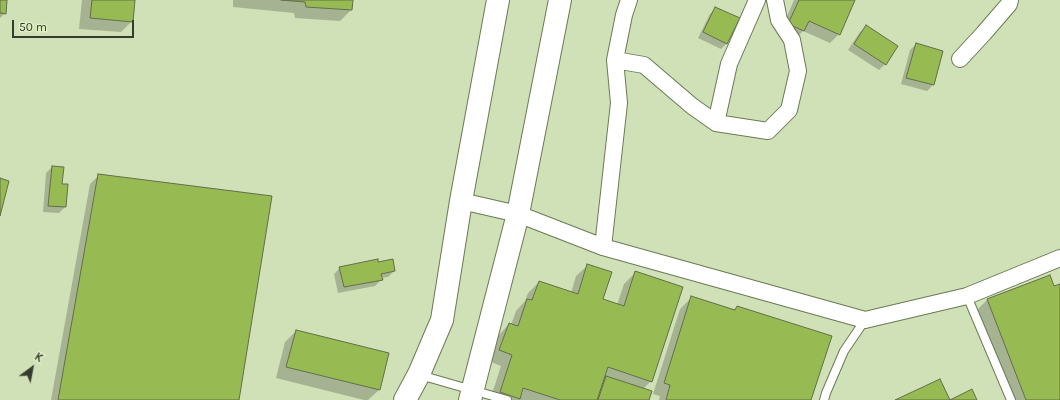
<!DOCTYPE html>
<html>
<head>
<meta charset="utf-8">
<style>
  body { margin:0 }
  #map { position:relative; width:1060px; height:400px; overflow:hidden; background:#d0e0b7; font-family:Karla,sans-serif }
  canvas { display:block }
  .north { position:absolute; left:12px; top:348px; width:40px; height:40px; -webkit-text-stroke:3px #ddeec3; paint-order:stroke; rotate:32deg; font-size:11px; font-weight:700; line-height:16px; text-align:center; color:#353c2b }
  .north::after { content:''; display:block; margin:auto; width:14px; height:18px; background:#353c2b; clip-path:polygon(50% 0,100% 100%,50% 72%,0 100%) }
  .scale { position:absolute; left:12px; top:20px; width:122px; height:18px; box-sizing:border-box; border:2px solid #353c2b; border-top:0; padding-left:5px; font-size:12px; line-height:14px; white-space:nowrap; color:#353c2b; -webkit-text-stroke:3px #ddeec3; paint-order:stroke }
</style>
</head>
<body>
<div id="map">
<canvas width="1060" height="400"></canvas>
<div class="north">K</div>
<div class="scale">50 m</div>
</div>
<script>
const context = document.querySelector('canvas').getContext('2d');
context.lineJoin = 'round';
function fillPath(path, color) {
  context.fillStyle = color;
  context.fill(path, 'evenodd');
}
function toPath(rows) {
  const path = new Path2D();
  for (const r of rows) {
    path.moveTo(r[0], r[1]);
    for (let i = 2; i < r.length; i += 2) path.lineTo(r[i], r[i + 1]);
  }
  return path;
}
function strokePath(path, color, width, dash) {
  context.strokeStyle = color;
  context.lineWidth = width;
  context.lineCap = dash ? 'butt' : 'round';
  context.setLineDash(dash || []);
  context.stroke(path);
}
const shadow = toPath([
  [0,0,6,0,5,13,0,18],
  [82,0,134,0,132,21,121,32,79,29],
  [233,0,352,0,351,10,340,21,295,18,294,13,233,7],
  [794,0,854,0,839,34,830,43,803,31,795,39,780,33],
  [716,8,727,43,721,49,698,38,710,14],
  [866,27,896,47,885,64,879,70,848,50,860,32],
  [916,44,942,51,933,85,927,91,901,84,910,50],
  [52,167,61,185,65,207,59,213,43,212,46,173],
  [99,175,238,400,51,400,90,184],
  [377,263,394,271,388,277,381,278,381,280,375,286,338,293,334,274,340,268],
  [588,265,602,300,617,305,624,284,635,273,651,381,643,389,648,400,490,400,501,366,489,361,498,336,509,324,511,325,516,311,525,301,528,293,539,282,571,293,576,276],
  [1060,285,1060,400,1011,400,977,310,988,299,1054,287],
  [691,298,733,311,737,307,810,400,659,400,660,396,653,394,680,309],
  [296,331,387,354,379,390,368,400,364,400,276,378,285,342]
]);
const building = toPath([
  [0,0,7,0,6,14,0,13,0,0],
  [92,0,135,0,133,22,90,18,92,0],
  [281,0,353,0,352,10,306,7,305,2,281,0],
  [799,0,855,0,840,35,809,21,804,31,788,24,799,0],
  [715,7,740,18,727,44,703,32,715,7],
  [866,25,898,46,886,65,854,44,866,25],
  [916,43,943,51,934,85,906,78,916,43],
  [52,166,64,167,62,184,68,184,66,207,48,206,52,166],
  [98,174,272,196,239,400,58,400,98,174],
  [0,178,9,181,0,216,0,178],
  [378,259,378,262,393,259,395,271,381,274,383,280,344,287,339,267,378,259],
  [587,264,612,272,603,299,624,306,635,271,683,287,652,382,608,367,597,400,560,400,523,388,520,399,500,392,512,355,499,350,509,323,518,326,527,299,532,300,539,281,578,294,587,264],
  [1050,275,1054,286,1060,284,1060,400,1026,400,987,299,1050,275],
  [691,296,735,310,737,306,832,336,811,400,666,400,670,385,664,383,691,296],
  [296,330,389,353,380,390,286,367,296,330],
  [606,376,652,391,649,400,598,400,606,376],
  [940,379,950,400,972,389,977,400,895,400,940,379]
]);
const lane = toPath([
  [967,296,1011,400],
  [420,375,507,400],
  [824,400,826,393,844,351,865,320]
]);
const street = toPath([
  [960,59,984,33,1009,4,1010,0],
  [615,60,644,65,692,106,716,123,729,64,757,0],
  [716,123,768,131,789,110,798,71,792,40,779,20,775,0],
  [461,201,518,214,603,247,865,320,967,296,1060,258],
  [603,247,619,103,615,60,624,15,629,0]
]);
const secondary = toPath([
  [405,400,419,374,442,320,461,201,498,0],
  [470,400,518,214,560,0]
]);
fillPath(shadow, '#0003');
fillPath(building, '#98ba53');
strokePath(building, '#616f49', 1);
strokePath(lane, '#6b7a54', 10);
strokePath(street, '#6b7a54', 18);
strokePath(secondary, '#6b7a54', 24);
strokePath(lane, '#fff', 8);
strokePath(street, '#fff', 16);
strokePath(secondary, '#fff', 22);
</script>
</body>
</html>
